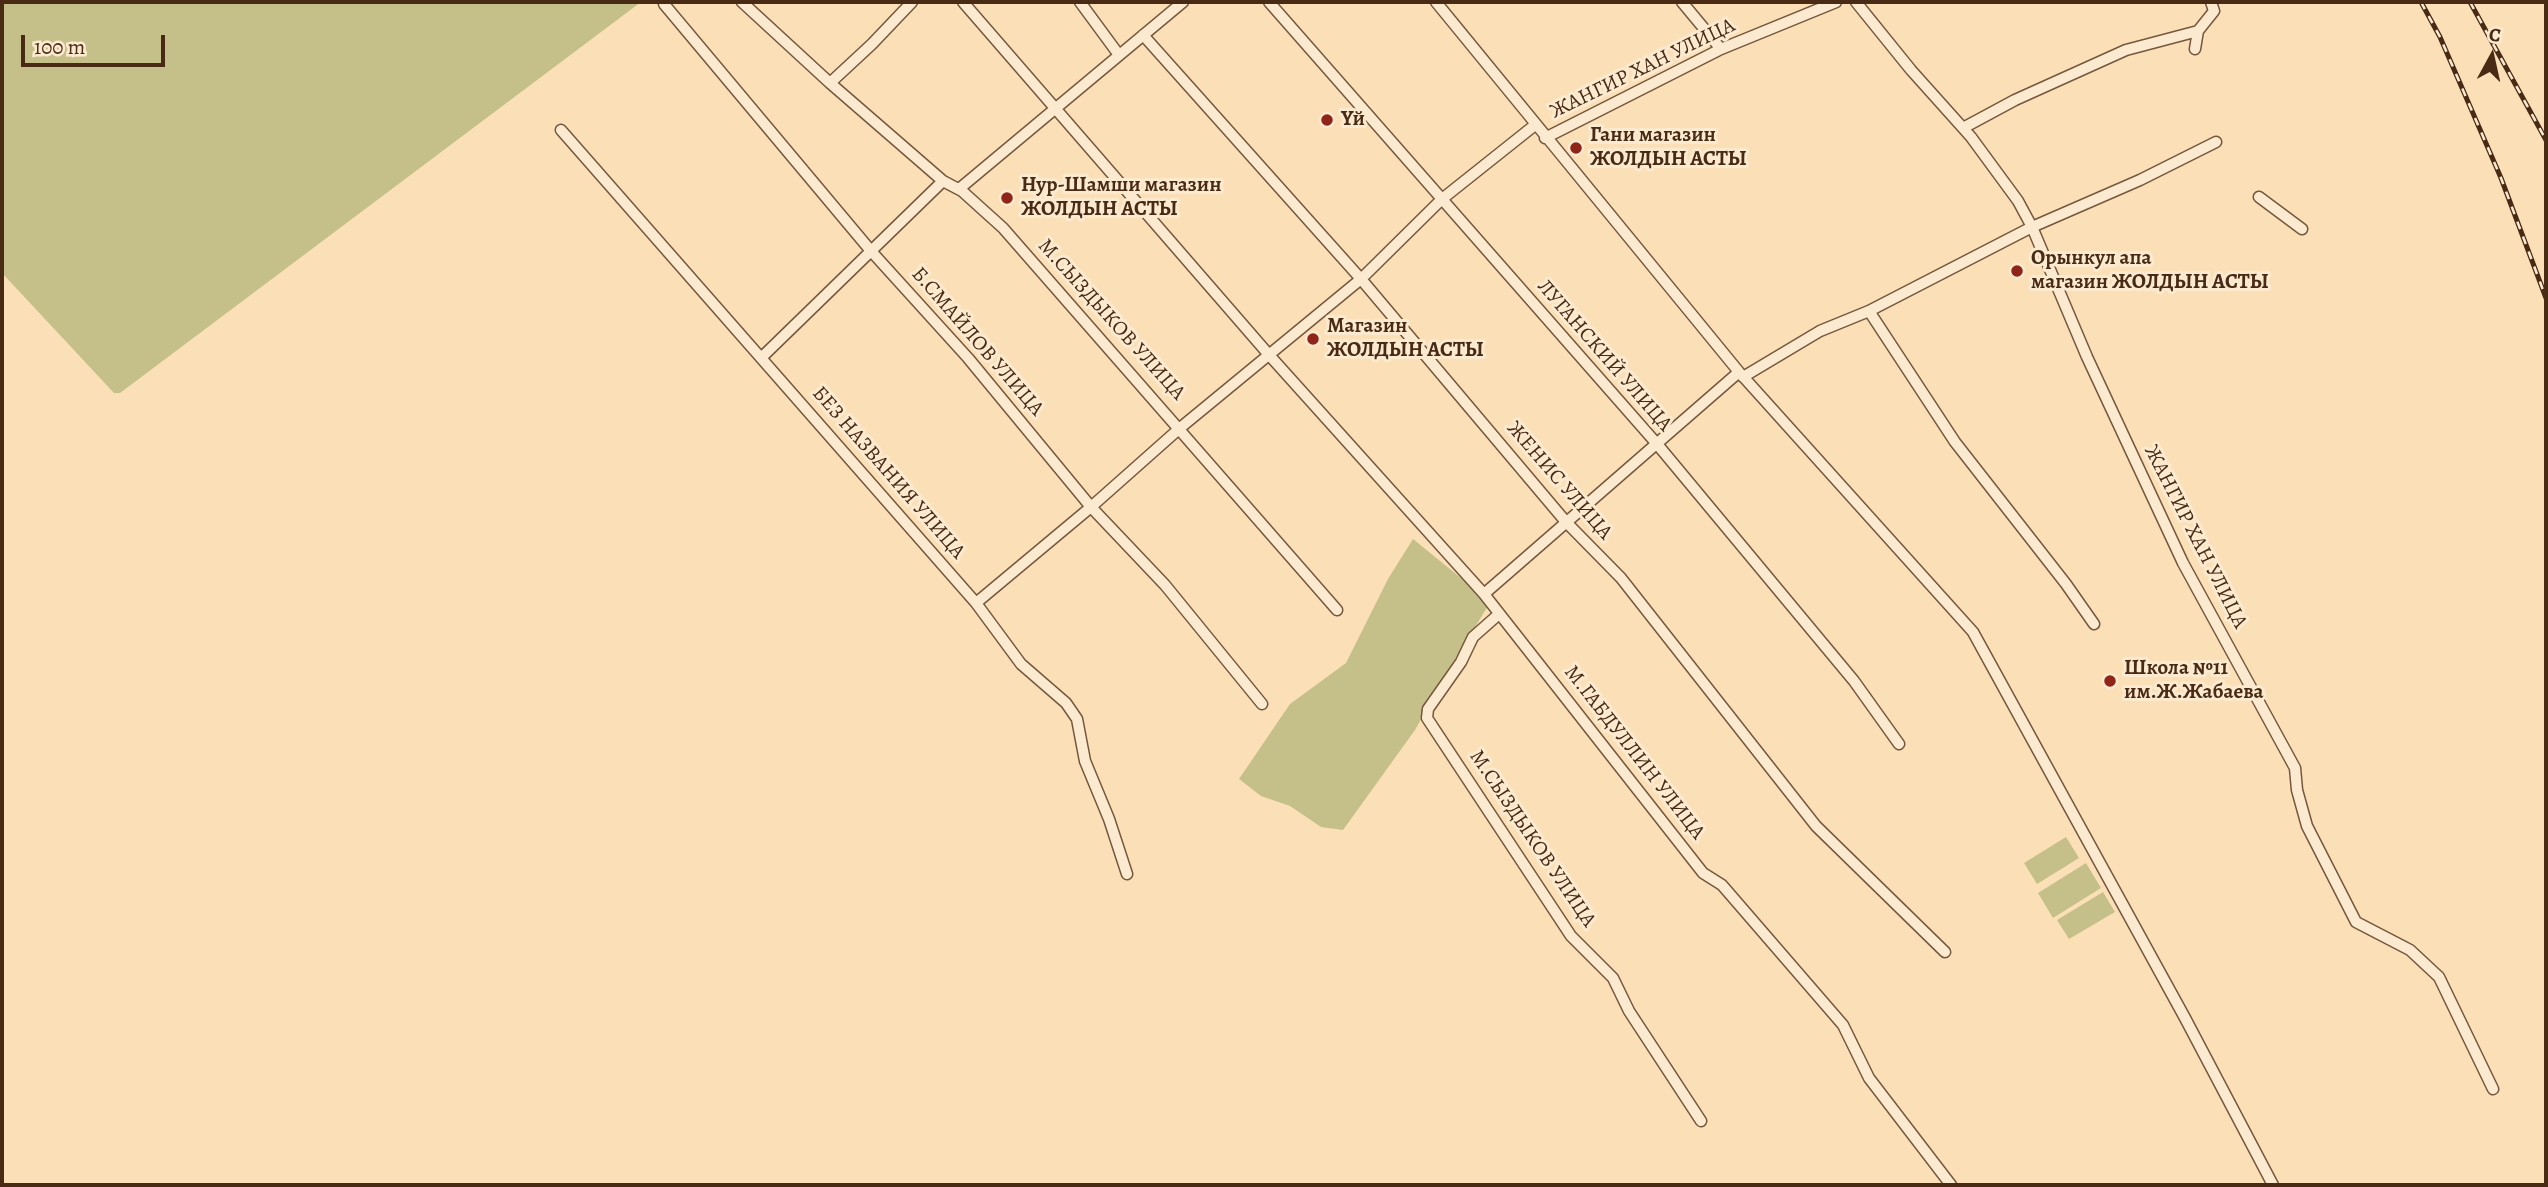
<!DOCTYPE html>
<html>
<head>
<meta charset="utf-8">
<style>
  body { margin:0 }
  #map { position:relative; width:2548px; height:1187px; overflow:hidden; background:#fbdfb6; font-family:Alegreya,serif }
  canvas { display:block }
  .frame { position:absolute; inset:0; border:4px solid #482a15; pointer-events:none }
  .north { position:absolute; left:2457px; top:21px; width:70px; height:70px; -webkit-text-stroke:5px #fcead0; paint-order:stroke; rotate:8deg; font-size:19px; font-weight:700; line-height:28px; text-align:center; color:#482a15 }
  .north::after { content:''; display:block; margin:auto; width:24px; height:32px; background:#482a15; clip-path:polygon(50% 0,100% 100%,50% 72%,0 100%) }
  .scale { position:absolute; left:21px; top:35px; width:144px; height:32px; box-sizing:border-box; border:4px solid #482a15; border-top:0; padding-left:9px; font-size:21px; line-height:24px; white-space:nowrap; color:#482a15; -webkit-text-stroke:5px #fcead0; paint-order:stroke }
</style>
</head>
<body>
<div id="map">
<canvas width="2548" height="1187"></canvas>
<div class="frame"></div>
<div class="north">С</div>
<div class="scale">100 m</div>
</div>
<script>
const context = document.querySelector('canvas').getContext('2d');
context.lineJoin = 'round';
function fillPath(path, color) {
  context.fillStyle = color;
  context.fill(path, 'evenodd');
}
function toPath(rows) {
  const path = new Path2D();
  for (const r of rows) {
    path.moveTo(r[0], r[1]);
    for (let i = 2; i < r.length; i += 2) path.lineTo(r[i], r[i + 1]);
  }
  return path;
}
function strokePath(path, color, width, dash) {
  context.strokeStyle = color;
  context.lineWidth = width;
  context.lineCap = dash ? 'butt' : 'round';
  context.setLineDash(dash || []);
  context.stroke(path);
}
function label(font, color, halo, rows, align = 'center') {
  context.font = font + ' Alegreya,serif';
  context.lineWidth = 6;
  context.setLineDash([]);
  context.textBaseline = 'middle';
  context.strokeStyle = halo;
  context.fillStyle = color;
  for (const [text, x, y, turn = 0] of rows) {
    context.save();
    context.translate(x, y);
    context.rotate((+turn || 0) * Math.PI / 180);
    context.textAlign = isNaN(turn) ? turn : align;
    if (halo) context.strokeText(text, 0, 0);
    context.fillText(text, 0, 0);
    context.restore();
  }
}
const green = toPath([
  [2,2,641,2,120,393,114,393,2,273],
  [1413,539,1477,591,1488,606,1457,656,1415,730,1343,830,1321,827,1290,806,1261,796,1239,779,1290,704,1346,663,1388,579],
  [2066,837,2079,858,2037,884,2024,863],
  [2086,863,2101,888,2053,918,2038,893],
  [2103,892,2115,912,2069,939,2057,920]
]);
const minor = toPath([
  [742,2,830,83,943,181,962,191,1003,228,1337,610],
  [963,2,1270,356,1484,594,1703,873,1722,885,1843,1025,1869,1078,1951,1185],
  [1080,2,1119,55],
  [1269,2,1657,444,1854,681,1899,744],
  [1436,2,1739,372,1973,632,2185,1018,2273,1185],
  [1682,2,1721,49],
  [1856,2,1911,70,1971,137,2018,201,2032,227,2087,357,2183,563,2295,768,2297,790,2307,826,2356,922,2410,950,2439,977,2493,1089],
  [664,4,871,251,968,358,1091,507,1165,585,1262,704],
  [1143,35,1361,279,1566,522,1621,578,1816,826,1945,952],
  [2195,49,2198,31,2214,11,2211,2],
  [830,83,872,44,912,2],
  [1963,128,2015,100,2126,50,2198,31],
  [561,130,976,603,1021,664,1066,703,1077,719,1085,761,1109,819,1127,874],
  [1545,138,1721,49,1836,2],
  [959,189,1183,2],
  [2259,197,2302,229],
  [1869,311,1955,442,2066,584,2094,624],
  [761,358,943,181],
  [1743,377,1820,331,1869,311,2032,227,2140,180,2216,142],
  [1484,594,1739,372],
  [976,603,1091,507,1180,428,1361,279,1442,199,1535,125],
  [1499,614,1473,637,1461,662,1428,709,1427,718,1571,936,1613,978,1629,1011,1701,1121]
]);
const rail = toPath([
  [2421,2,2440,37,2501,178,2546,298],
  [2470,2,2546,140]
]);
const markers = [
  [1327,120,7,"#8f2418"],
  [1576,148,7,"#8f2418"],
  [1007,198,7,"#8f2418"],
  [2017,271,7,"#8f2418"],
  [1313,339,7,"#8f2418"],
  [2110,681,7,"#8f2418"]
];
const streetNames = [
  ["ЖАНГИР ХАН УЛИЦА",1643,69,-26],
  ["М.СЫЗДЫКОВ УЛИЦА",1111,320,48],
  ["Б.СМАЙЛОВ УЛИЦА",977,342,49],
  ["ЛУГАНСКИЙ УЛИЦА",1604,356,49],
  ["БЕЗ НАЗВАНИЯ УЛИЦА",888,473,49],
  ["ЖЕНИС УЛИЦА",1559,481,49],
  ["ЖАНГИР ХАН УЛИЦА",2195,537,63],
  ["М.ГАБДУЛЛИН УЛИЦА",1634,753,52],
  ["М.СЫЗДЫКОВ УЛИЦА",1532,839,56]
];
const poiNames = [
  ["Үй",1341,120],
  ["Гани магазин",1590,136],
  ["ЖОЛДЫН АСТЫ",1590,160],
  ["Нур-Шамши магазин",1021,186],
  ["ЖОЛДЫН АСТЫ",1021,210],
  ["Орынкул апа",2031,259],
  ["магазин ЖОЛДЫН АСТЫ",2031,283],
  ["Магазин",1327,327],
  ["ЖОЛДЫН АСТЫ",1327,351],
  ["Школа №11",2124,669],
  ["им.Ж.Жабаева",2124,693]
];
fillPath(green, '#c5c089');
strokePath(minor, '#75573d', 13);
strokePath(minor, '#fcead0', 10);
strokePath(rail, '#482a15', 5);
strokePath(rail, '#fcead0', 2.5, [8]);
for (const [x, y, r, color] of markers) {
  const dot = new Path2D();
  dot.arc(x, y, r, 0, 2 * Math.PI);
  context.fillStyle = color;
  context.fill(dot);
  strokePath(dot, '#fcead0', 2.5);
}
label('21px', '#482a15', '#fcead0', streetNames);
label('bold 21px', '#482a15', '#fcead0', poiNames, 'left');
</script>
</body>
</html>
